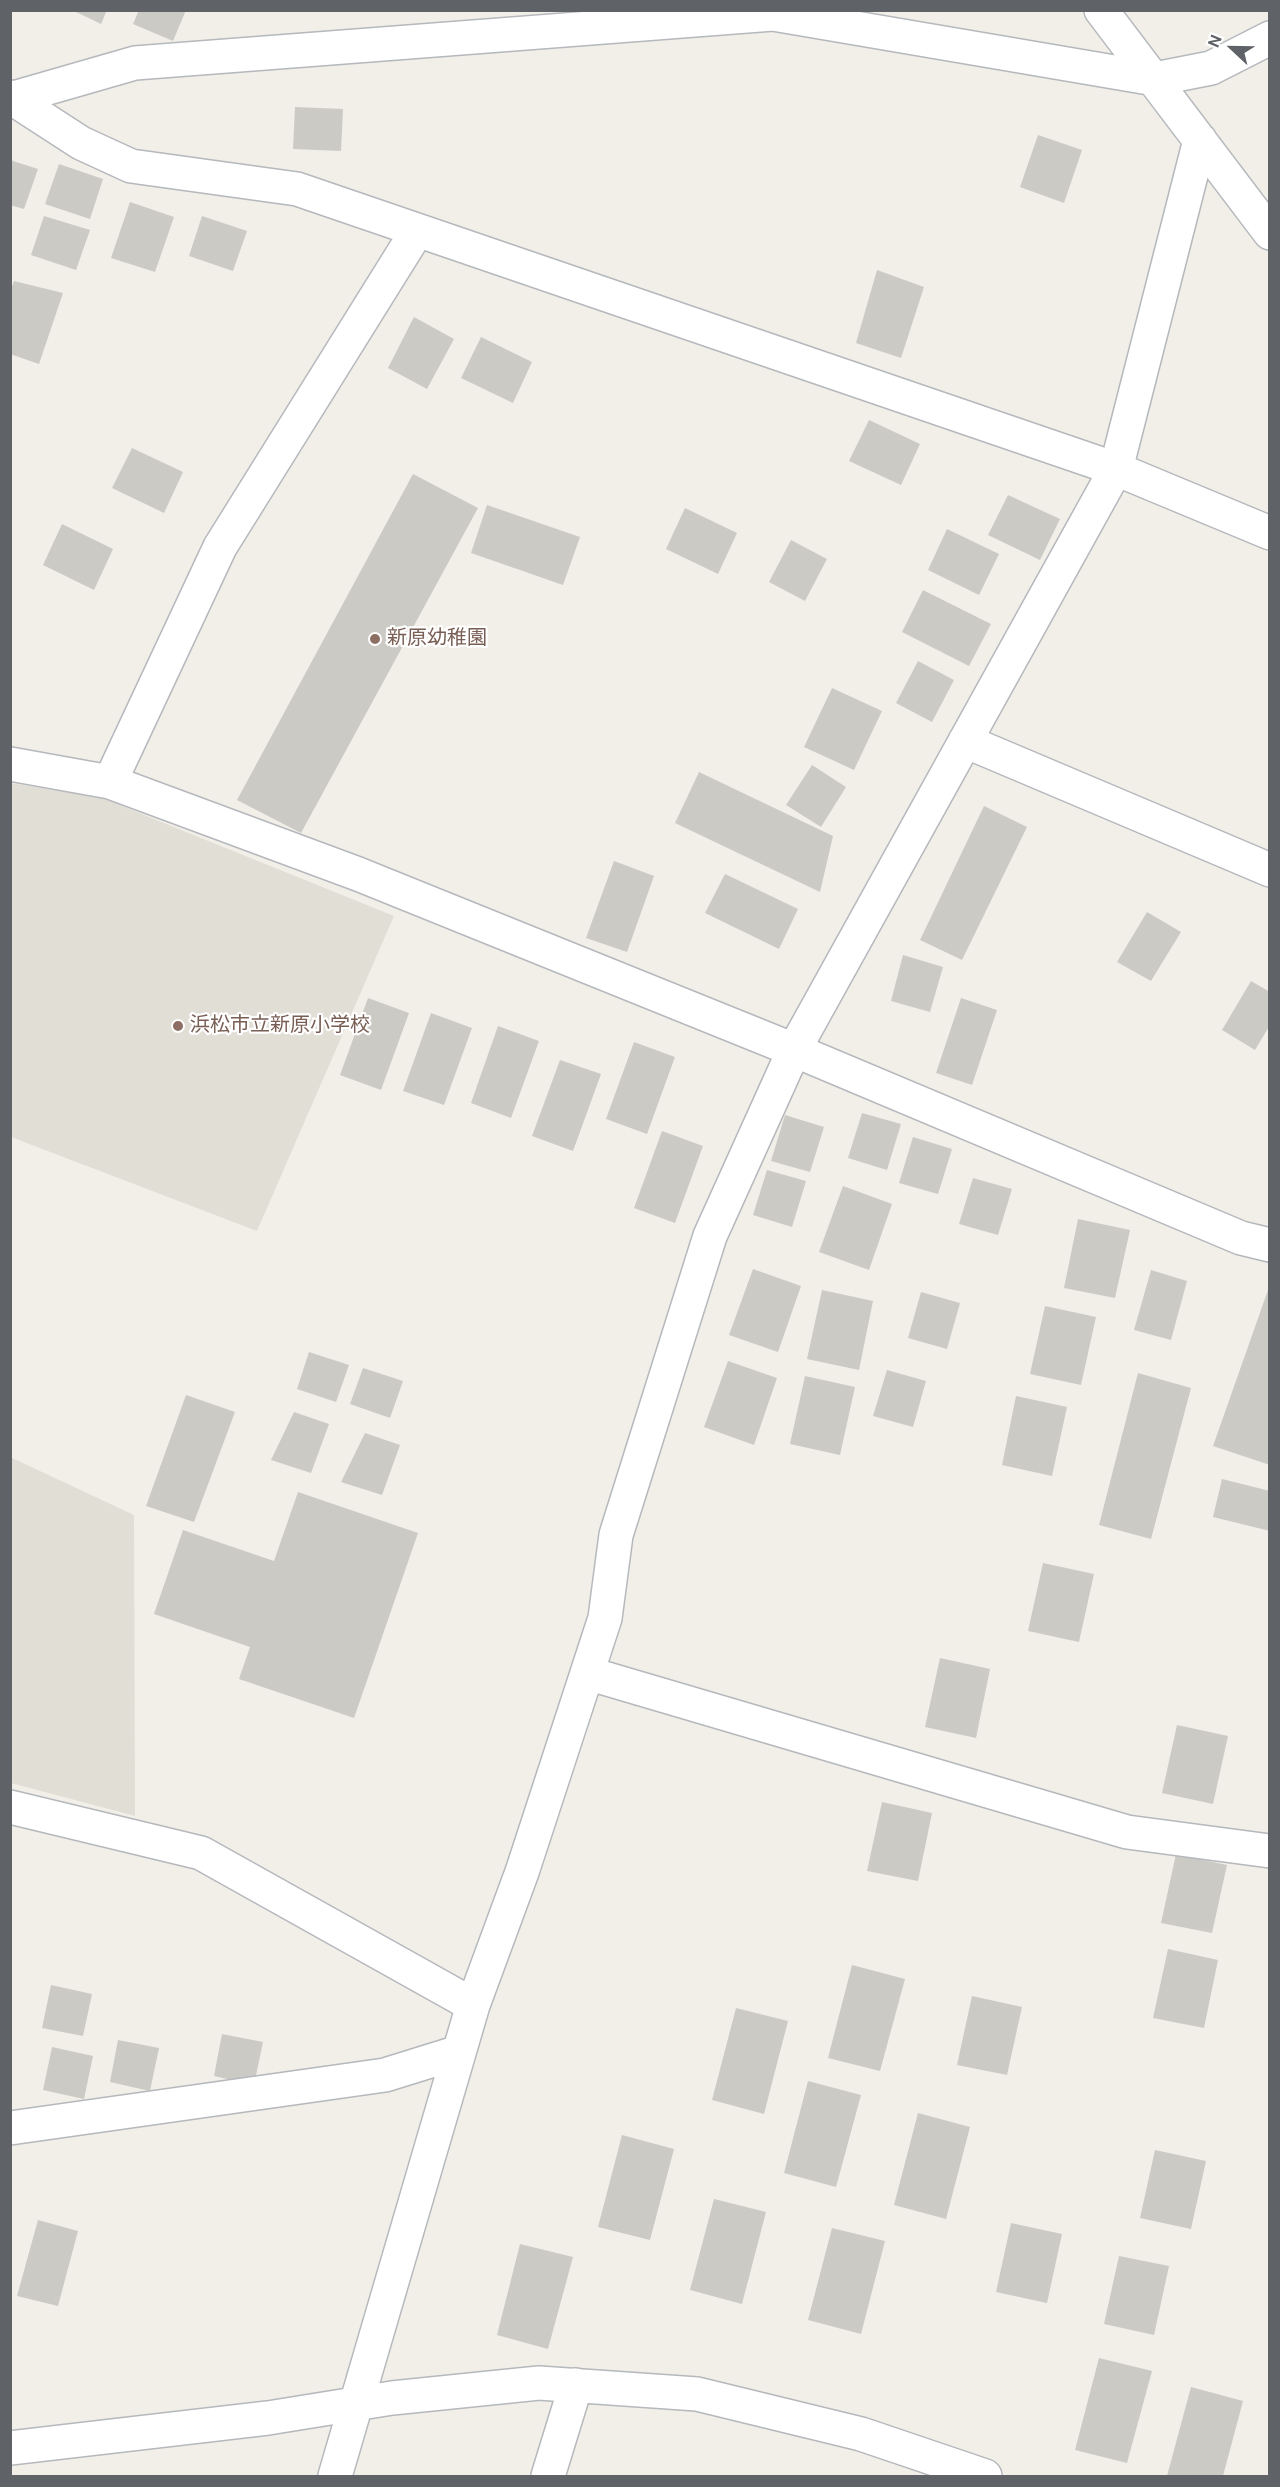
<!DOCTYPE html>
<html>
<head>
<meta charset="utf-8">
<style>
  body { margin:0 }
  #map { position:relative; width:1280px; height:2487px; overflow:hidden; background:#f1efe8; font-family:"DM Sans",sans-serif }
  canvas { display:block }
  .frame { position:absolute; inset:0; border:12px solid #5f6368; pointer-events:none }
  .north { position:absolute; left:1202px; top:18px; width:60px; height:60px; -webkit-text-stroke:4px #fff; paint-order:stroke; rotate:292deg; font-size:16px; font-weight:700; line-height:24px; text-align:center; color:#5f6368 }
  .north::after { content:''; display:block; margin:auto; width:21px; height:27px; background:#5f6368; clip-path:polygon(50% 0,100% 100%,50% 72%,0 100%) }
</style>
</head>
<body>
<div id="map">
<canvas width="1280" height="2487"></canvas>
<div class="frame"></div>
<div class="north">N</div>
</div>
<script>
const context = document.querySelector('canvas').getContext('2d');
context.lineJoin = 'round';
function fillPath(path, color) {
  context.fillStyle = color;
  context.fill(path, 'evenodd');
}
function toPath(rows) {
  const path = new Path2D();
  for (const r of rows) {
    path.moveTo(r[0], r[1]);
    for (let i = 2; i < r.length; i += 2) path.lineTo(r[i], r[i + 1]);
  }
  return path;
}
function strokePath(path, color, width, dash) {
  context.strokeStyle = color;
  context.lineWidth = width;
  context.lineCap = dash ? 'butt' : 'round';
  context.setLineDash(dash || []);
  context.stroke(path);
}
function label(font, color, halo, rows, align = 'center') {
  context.font = font + ' "DM Sans","Noto Sans JP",sans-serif';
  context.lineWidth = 4.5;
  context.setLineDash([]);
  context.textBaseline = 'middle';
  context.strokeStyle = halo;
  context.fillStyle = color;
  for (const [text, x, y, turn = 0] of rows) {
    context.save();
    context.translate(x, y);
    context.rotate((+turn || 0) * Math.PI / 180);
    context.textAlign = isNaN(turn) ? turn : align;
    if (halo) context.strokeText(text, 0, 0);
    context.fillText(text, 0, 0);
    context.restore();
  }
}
const education = toPath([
  [10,783,102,798,394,916,257,1231,11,1137],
  [10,1457,134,1515,135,1816,11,1783]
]);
const building = toPath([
  [72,10,107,10,101,24],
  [139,10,186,10,173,41,133,24],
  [295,107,343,109,341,151,293,149],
  [1038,135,1082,150,1064,203,1020,187],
  [10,160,38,169,24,209,10,205],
  [59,164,103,179,90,219,45,204],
  [130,202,174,217,155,272,111,258],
  [44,216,90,230,76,270,31,255],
  [202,216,247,231,233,271,189,256],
  [877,270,924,287,901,358,856,343],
  [14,281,63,293,39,364,10,354,10,292],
  [414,317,454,339,427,389,388,368],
  [481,337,532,362,513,403,461,378],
  [869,420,920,444,901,485,849,461],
  [132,448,183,472,164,513,112,488],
  [413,474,478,508,301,833,237,800],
  [1008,495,1060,519,1040,560,988,535],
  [487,505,580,537,563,585,471,553],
  [685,508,737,533,718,574,666,549],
  [62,524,113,549,94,590,43,565],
  [947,529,999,554,979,595,928,570],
  [791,540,827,559,805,601,769,582],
  [923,590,991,624,969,666,902,632],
  [918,661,954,680,932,722,896,703],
  [832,688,882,711,854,770,804,747],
  [812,765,846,787,821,827,786,805],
  [699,772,833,836,820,892,675,823],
  [984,806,1027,827,962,960,920,940],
  [614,861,654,876,627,952,586,938],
  [725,874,798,909,779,949,705,913],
  [1147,912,1181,932,1151,981,1117,962],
  [903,955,943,967,930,1012,891,1001],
  [1251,981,1270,992,1270,1025,1255,1050,1222,1030],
  [368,998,409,1013,381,1090,340,1075],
  [961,998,997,1010,972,1085,936,1073],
  [431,1013,472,1028,444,1105,403,1091],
  [498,1026,539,1041,511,1118,471,1103],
  [634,1042,675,1057,647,1134,606,1119],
  [560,1060,601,1074,573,1151,532,1136],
  [862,1113,901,1124,887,1170,848,1158],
  [785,1115,824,1127,810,1172,771,1161],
  [662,1131,703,1146,675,1223,634,1208],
  [913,1137,952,1149,938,1194,899,1183],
  [767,1170,806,1181,792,1227,753,1215],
  [973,1178,1012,1189,998,1235,959,1224],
  [843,1186,892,1204,869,1270,819,1252],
  [1078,1219,1130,1230,1115,1298,1064,1288],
  [753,1269,801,1286,778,1352,729,1335],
  [1151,1270,1187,1281,1171,1340,1134,1330],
  [822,1290,873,1301,859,1370,807,1359],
  [1268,1290,1270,1290,1270,1465,1213,1446],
  [921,1292,960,1303,947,1349,908,1338],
  [1045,1306,1096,1317,1081,1385,1030,1374],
  [309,1352,349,1365,336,1402,297,1389],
  [728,1361,777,1378,754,1445,704,1427],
  [363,1368,403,1381,390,1418,350,1404],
  [887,1370,926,1381,913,1427,873,1416],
  [1138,1373,1191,1388,1151,1539,1099,1525],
  [805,1376,855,1387,840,1455,790,1444],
  [186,1395,235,1412,194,1522,146,1506],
  [1016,1396,1067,1407,1052,1476,1002,1465],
  [294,1412,329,1424,311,1473,271,1460],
  [365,1433,400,1445,382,1495,341,1482],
  [1222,1479,1270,1491,1270,1531,1213,1517],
  [298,1492,418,1533,354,1718,239,1679,250,1647,154,1614,183,1530,274,1561],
  [1043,1563,1094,1574,1079,1642,1028,1631],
  [940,1658,990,1669,976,1738,925,1727],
  [1177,1725,1228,1736,1213,1804,1162,1793],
  [882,1802,932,1813,918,1881,867,1871],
  [1176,1854,1227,1865,1212,1933,1161,1923],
  [1168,1949,1218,1960,1204,2028,1153,2018],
  [852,1965,905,1979,880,2071,828,2058],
  [51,1985,92,1994,83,2036,42,2028],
  [972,1996,1022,2007,1007,2075,957,2065],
  [736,2008,788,2021,764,2114,712,2100],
  [222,2034,263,2042,254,2085,214,2076],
  [118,2040,159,2048,150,2091,110,2082],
  [52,2047,93,2056,84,2099,43,2090],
  [808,2081,861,2095,836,2187,784,2173],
  [918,2113,970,2127,946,2219,894,2205],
  [622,2135,674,2149,650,2240,598,2227],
  [1155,2150,1206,2161,1191,2229,1140,2218],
  [714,2199,766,2212,742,2304,690,2290],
  [38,2220,78,2231,58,2306,17,2296],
  [1011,2223,1062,2234,1047,2303,996,2292],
  [832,2228,885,2241,861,2334,808,2320],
  [520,2244,573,2257,548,2349,497,2335],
  [1119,2256,1169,2266,1154,2335,1104,2324],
  [1099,2358,1152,2371,1127,2463,1075,2450],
  [1191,2387,1243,2401,1223,2476,1167,2476]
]);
const minor = toPath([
  [1101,10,1270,233],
  [10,97,81,143,131,166,297,189,1116,469,1270,533],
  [10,99,135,63,773,14,1155,79,1211,68,1270,38],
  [965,741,1270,870],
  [10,764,110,782,358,874,794,1050,1241,1238,1270,1245],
  [110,782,220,547,417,231],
  [587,1673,1127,1832,1270,1851],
  [10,1807,201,1853,473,2005],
  [10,2128,385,2075,459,2052],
  [10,2448,268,2418,392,2398,539,2383,697,2394,861,2434,985,2476],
  [335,2476,473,2005,522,1872,605,1618,616,1535,710,1236,794,1050,1116,469,1200,140],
  [548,2476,576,2385]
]);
const markers = [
  [375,639,6,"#8d6e63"],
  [178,1026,6,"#8d6e63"]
];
const educationNames = [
  ["新原幼稚園",387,639],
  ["浜松市立新原小学校",190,1026]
];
fillPath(education, '#e1ded6');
fillPath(building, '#cccac5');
strokePath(minor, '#b5b8bc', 36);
strokePath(minor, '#fff', 33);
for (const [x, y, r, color] of markers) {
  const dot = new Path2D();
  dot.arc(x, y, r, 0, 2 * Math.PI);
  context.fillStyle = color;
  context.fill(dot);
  strokePath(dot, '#fff', 2);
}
label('20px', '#785e54', '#fff', educationNames, 'left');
</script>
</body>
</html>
